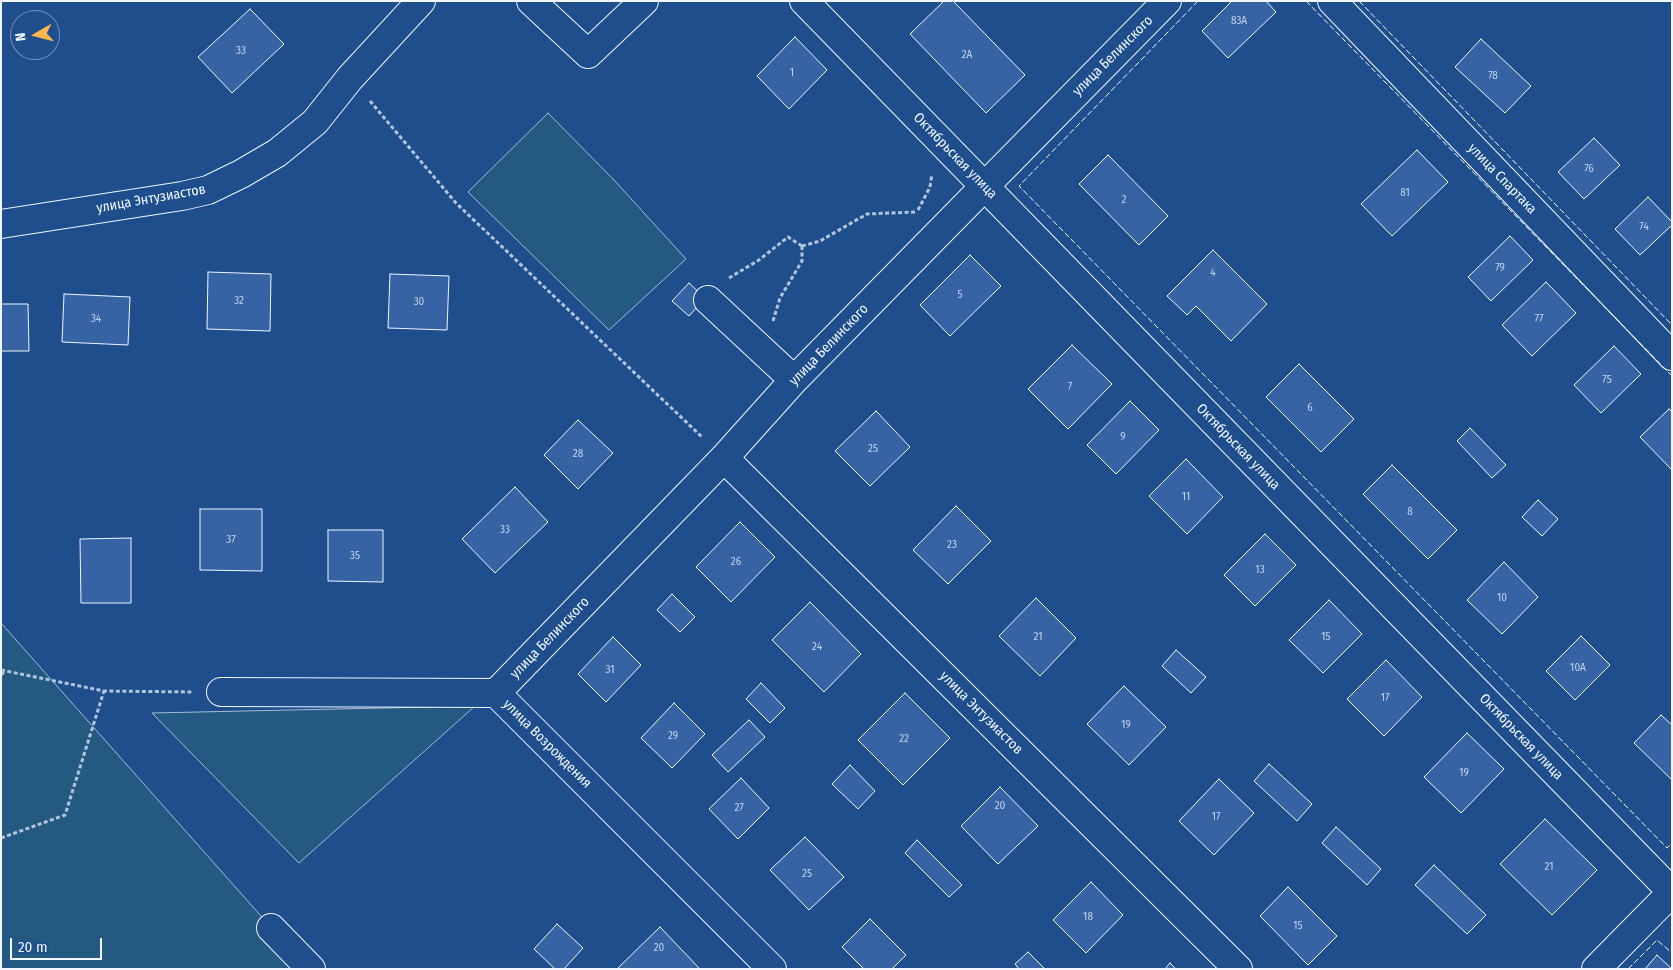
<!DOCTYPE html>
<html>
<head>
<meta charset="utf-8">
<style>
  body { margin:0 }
  #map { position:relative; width:1673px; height:970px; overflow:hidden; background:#1f4e8c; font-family:"Fira Sans Condensed",sans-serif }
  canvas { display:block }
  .frame { position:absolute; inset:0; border:2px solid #f2f6ff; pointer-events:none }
  .north { position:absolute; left:10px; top:10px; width:50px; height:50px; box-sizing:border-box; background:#1f4e8c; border:1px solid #7391ba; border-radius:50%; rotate:262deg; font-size:14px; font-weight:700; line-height:20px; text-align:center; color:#f2f6ff }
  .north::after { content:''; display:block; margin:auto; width:18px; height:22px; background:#ffb74d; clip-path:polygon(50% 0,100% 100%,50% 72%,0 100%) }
  .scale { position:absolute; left:10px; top:938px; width:92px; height:22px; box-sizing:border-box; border:2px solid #f2f6ff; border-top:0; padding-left:6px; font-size:15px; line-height:18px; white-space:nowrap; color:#f2f6ff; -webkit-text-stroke:4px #1f4e8c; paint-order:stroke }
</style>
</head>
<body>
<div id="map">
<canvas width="1673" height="970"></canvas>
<div class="frame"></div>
<div class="north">N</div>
<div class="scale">20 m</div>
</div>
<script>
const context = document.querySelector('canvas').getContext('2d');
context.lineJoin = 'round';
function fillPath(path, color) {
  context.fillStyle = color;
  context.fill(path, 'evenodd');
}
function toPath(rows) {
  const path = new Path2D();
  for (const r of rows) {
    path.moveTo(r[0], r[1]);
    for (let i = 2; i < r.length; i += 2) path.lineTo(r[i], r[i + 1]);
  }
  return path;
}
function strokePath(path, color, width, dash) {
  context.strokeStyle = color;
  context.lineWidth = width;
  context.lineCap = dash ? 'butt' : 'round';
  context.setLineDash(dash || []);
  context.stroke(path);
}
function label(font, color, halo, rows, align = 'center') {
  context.font = font + ' "Fira Sans Condensed",sans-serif';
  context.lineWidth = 4;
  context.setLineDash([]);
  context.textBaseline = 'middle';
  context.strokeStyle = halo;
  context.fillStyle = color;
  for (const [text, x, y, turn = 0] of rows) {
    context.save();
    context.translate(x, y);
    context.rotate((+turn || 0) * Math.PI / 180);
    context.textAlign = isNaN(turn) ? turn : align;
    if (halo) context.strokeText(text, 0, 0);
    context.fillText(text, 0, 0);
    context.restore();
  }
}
const green = toPath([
  [548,113,613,179,686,259,609,330,468,192,548,113],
  [1,623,308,969,1,969,1,623],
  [475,706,299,863,152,713,475,706]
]);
const building = toPath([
  [944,1,953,1,1025,75,986,113,910,34,944,1],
  [1232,1,1266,1,1276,12,1228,58,1202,31,1232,1],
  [250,9,284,44,232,93,198,57,250,9],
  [795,37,827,70,789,109,757,76,795,37],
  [1481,39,1531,86,1505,113,1455,67,1481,39],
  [1594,138,1620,165,1584,199,1558,172,1594,138],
  [1417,150,1448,182,1392,236,1361,204,1417,150],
  [1108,155,1168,216,1139,245,1079,184,1108,155],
  [1648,197,1672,222,1672,225,1640,255,1615,229,1648,197],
  [1510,236,1533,260,1491,301,1468,277,1510,236],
  [1213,250,1267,304,1231,341,1196,306,1187,315,1167,296,1213,250],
  [970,255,1001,286,950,336,920,305,970,255],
  [208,272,271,274,270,331,207,329,208,272],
  [390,274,449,276,447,330,388,328,390,274],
  [1546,282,1576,313,1532,356,1502,325,1546,282],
  [689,283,705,298,689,316,672,301,689,283],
  [64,294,130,297,128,345,62,342,64,294],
  [1,304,28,304,29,351,1,351,1,304],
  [1072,345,1112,384,1068,429,1028,389,1072,345],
  [1614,346,1641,374,1601,413,1574,385,1614,346],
  [1299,364,1354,419,1321,452,1266,397,1299,364],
  [1130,401,1159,430,1116,474,1087,445,1130,401],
  [1669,409,1672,412,1672,470,1640,437,1669,409],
  [876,411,910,447,870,486,835,451,876,411],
  [578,420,613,453,578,489,544,455,578,420],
  [1470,428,1506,465,1492,478,1457,441,1470,428],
  [1186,459,1223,497,1187,534,1149,496,1186,459],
  [1392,465,1457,530,1428,559,1363,494,1392,465],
  [515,487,548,522,495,573,462,539,515,487],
  [1538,500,1558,519,1542,536,1522,517,1538,500],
  [956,506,991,541,948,584,913,550,956,506],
  [200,509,262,509,262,571,200,570,200,509],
  [740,522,775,557,731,602,696,567,740,522],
  [328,530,383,530,383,582,328,581,328,530],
  [1265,534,1296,565,1255,606,1224,575,1265,534],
  [131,538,131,603,81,603,80,539,131,538],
  [1504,562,1538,597,1502,634,1467,600,1504,562],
  [672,594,695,617,680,632,657,610,672,594],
  [1036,598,1076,638,1040,676,999,636,1036,598],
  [1329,600,1362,634,1323,673,1289,640,1329,600],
  [810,602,861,654,824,692,772,640,810,602],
  [1581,636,1610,665,1575,700,1546,671,1581,636],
  [613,637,641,665,606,702,578,674,613,637],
  [1176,650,1206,677,1191,693,1162,666,1176,650],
  [1386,660,1422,697,1384,736,1347,699,1386,660],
  [761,683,785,708,770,723,746,699,761,683],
  [1124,686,1166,727,1129,765,1087,724,1124,686],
  [905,693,950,738,903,785,858,740,905,693],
  [674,703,705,734,672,768,641,738,674,703],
  [1661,715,1672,725,1672,780,1634,743,1661,715],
  [749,720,765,737,728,772,712,755,749,720],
  [1467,733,1504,769,1461,813,1424,777,1467,733],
  [1269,764,1312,804,1297,821,1254,781,1269,764],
  [850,765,875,791,858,809,832,784,850,765],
  [741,778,769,808,738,839,709,809,741,778],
  [1219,779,1254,813,1214,855,1179,821,1219,779],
  [1000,787,1038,826,998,864,961,826,1000,787],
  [1545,819,1597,870,1552,915,1500,864,1545,819],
  [1336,827,1381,869,1367,885,1322,843,1336,827],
  [805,837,844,877,809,910,770,870,805,837],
  [917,840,962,885,949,897,905,853,917,840],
  [1434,865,1486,915,1467,934,1415,885,1434,865],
  [1091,882,1123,915,1086,953,1053,920,1091,882],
  [1288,887,1337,936,1308,965,1260,916,1288,887],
  [870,919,906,955,892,969,864,969,842,947,870,919],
  [557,924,583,948,564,969,555,969,534,949,557,924],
  [660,927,700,969,617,969,660,927],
  [1028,952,1045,969,1019,969,1015,964,1028,952],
  [1657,955,1672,969,1645,969,1657,955],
  [1170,963,1176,969,1165,969,1170,963]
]);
const path = toPath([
  [370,101,456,203,703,438],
  [918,210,930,187,932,174],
  [802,246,820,241,867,214,916,212],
  [729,278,759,260,788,237,802,246],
  [773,321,780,298,802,261,802,246],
  [1,670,104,691,193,692],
  [1,675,5,671],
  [1,838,65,815,104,691]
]);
const minor = toPath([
  [531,1,588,54,644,1],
  [804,1,1672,892],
  [1332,1,1672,356],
  [1,224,182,196,208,190,241,174,277,153,315,122,350,78,421,1],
  [708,300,794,380],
  [724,458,1238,969],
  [221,692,496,693,772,969],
  [496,693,724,458,794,380,1167,1],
  [271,928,311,969],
  [1596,969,1672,892]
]);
const fence = toPath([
  [1198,1,1019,186,1667,848,1672,843],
  [1306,1,1672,376],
  [1359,1,1672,325],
  [1628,969,1657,940,1672,953]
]);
const numberNames = [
  ["83А",1239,21],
  ["33",241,51],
  ["2А",967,55],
  ["1",792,73],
  ["78",1493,76],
  ["76",1589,169],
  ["81",1405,193],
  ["2",1124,200],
  ["74",1644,227],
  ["79",1500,268],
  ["4",1213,273],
  ["5",960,295],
  ["32",239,301],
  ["30",419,302],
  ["34",96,319],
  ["77",1539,319],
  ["75",1607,380],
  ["7",1070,387],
  ["6",1310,408],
  ["9",1123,437],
  ["25",873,449],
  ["28",578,454],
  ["11",1186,497],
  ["8",1410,512],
  ["33",505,530],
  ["37",231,540],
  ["23",952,545],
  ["35",355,556],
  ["26",736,562],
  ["13",1260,570],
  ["10",1502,598],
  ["21",1038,637],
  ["15",1326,637],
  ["24",817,647],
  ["10А",1578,668],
  ["31",610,670],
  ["17",1385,698],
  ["19",1126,725],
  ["29",673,736],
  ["22",904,739],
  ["19",1464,773],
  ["20",1000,806],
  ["27",739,808],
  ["17",1216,817],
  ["21",1549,867],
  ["25",807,874],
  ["18",1088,917],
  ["15",1298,926],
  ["20",659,948]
];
const streetNames = [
  ["улица Белинского",1113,56,-45],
  ["Октябрьская улица",955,156,46],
  ["улица Спартака",1502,179,46],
  ["улица Энтузиастов",151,199,-10],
  ["улица Белинского",829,345,-46],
  ["Октябрьская улица",1238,447,46],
  ["улица Белинского",550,638,-46],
  ["улица Энтузиастов",981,713,45],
  ["Октябрьская улица",1521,737,46],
  ["улица Возрождения",547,744,45]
];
fillPath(green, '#245a82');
strokePath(green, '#a8bbd7', 1);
fillPath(building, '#3563a3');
strokePath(building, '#f2f6ff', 1);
strokePath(minor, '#f2f6ff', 30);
strokePath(path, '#b3c4dc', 3, [4, 2.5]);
strokePath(minor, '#1f4e8c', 28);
strokePath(fence, '#f2f6ff', 1, [6, 2.5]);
label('11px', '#c3d1e8', null, numberNames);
label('14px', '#f2f6ff', '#1f4e8c', streetNames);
</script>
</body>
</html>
